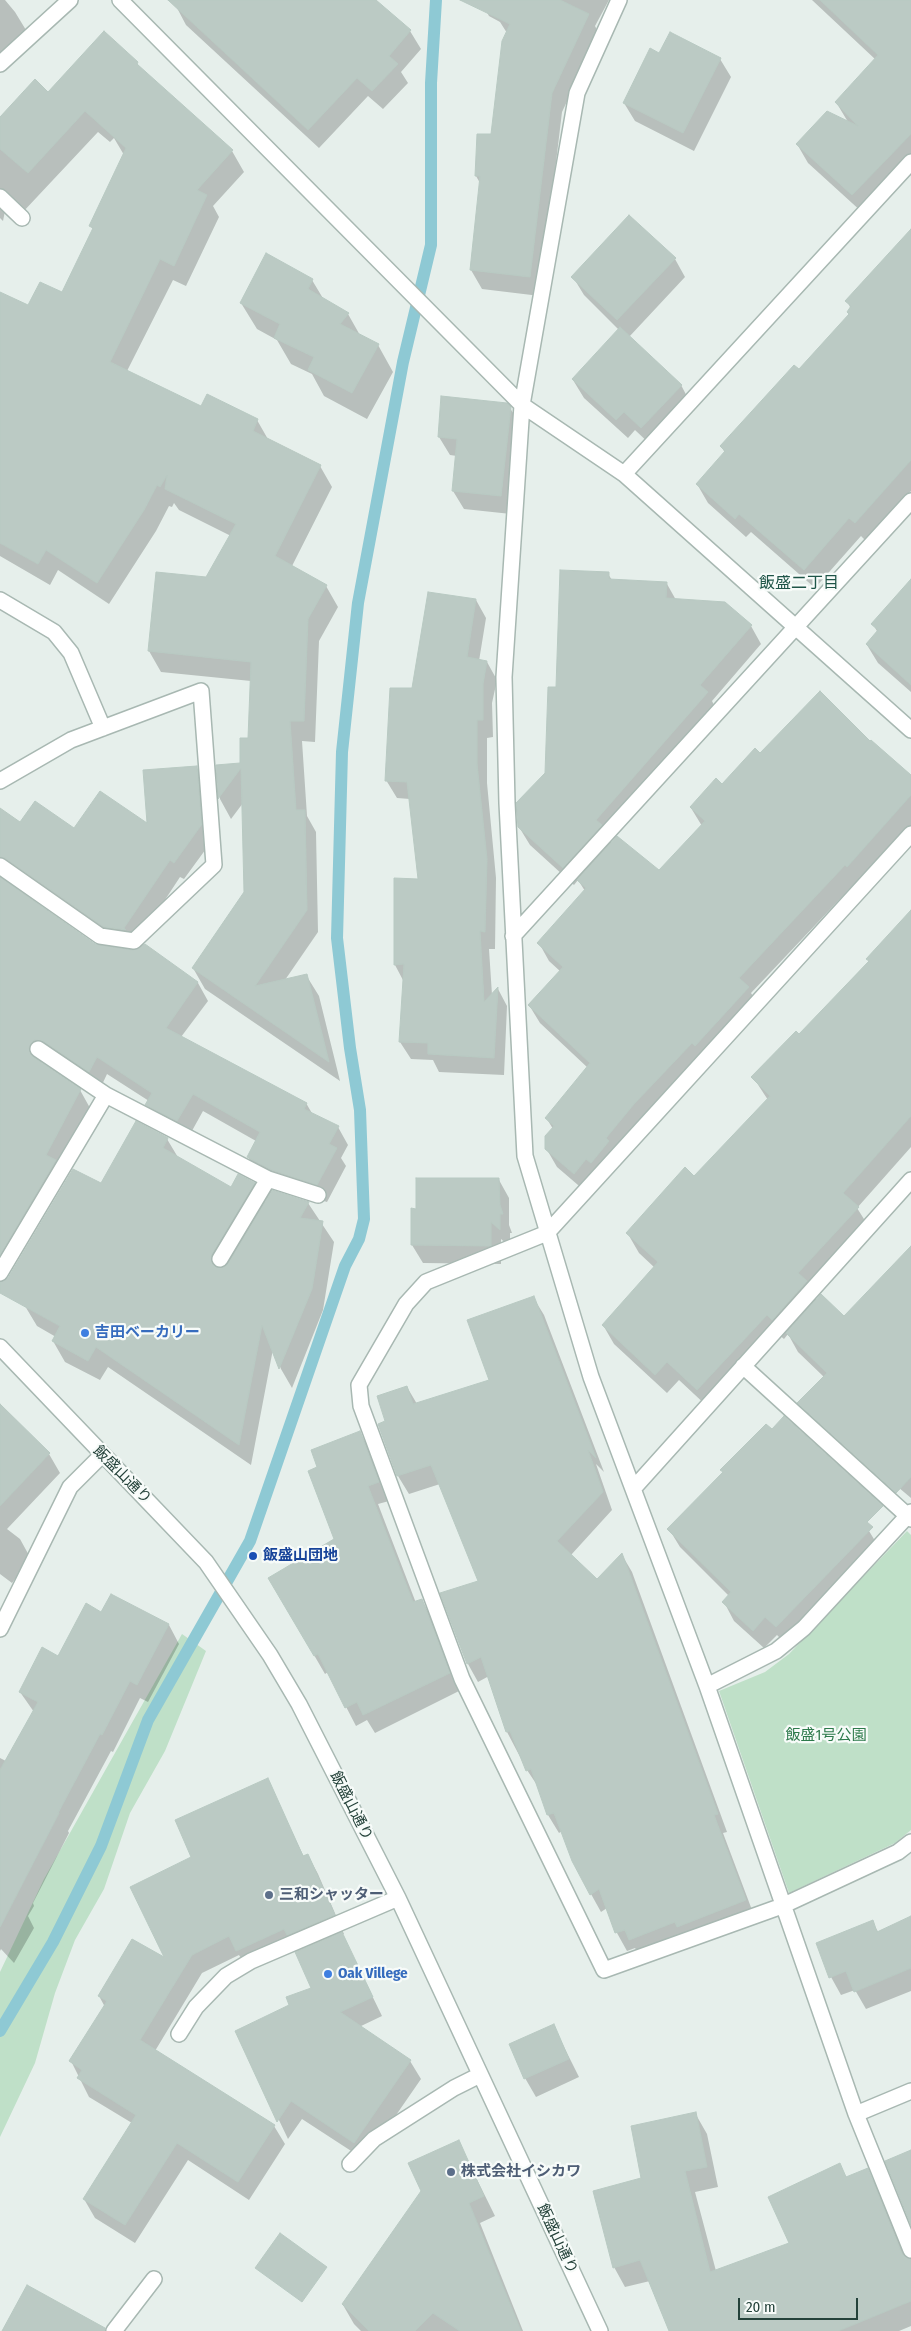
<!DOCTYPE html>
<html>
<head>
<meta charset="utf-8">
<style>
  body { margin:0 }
  #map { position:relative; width:911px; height:2331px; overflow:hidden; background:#e6efeb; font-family:"Fira Sans Condensed",sans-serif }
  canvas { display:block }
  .scale { position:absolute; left:738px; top:2298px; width:120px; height:22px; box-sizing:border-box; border:2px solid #24423a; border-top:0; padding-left:6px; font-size:15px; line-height:18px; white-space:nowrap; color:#24423a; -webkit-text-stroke:4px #f7fbf9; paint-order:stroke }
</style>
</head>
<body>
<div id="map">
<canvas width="911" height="2331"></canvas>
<div class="scale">20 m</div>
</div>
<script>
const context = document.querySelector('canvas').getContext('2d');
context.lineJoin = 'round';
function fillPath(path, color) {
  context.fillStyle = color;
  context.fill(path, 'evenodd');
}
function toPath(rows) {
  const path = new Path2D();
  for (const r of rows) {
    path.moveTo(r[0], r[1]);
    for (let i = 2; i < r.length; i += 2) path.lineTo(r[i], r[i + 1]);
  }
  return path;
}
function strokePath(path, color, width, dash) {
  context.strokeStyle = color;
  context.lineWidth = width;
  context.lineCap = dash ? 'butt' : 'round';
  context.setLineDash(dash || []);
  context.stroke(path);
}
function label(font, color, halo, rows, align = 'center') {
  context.font = font + ' "Fira Sans Condensed","Noto Sans JP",sans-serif';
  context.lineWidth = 4.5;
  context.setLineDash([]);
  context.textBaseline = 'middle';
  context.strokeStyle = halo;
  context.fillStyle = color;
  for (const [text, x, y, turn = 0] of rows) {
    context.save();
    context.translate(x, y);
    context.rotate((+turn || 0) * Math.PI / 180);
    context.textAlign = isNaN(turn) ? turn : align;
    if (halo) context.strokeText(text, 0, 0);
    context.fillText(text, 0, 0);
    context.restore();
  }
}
const green = toPath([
  [907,1531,911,1535,911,1830,895,1843,789,1893,719,1691,765,1672,789,1654],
  [182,1634,206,1651,165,1751,130,1813,104,1889,75,1940,55,1993,35,2063,0,2137,0,1972,44,1879]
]);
const shadow = toPath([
  [0,0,5,0,15,12,29,35,0,62],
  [182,0,372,0,410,31,421,49,401,72,408,83,383,109,368,96,319,148,186,25,176,6],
  [480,0,609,0,595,26,599,34,562,112,540,296,482,289,471,270,480,183,476,176,492,135,507,33,500,22,489,16],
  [812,0,911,0,911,163,863,213,808,163,797,144,848,122,836,102,876,60],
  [660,55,720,59,731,77,694,151,635,121,624,103],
  [137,63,140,68,232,151,244,172,213,206,219,217,186,286,173,280,127,371,201,408,257,420,269,441,320,466,332,487,292,566,326,586,338,607,319,641,315,742,302,741,307,816,316,832,318,932,285,980,306,975,319,996,340,1081,205,989,193,968,245,892,243,803,231,819,220,799,217,766,242,764,249,739,251,681,161,672,149,651,206,579,231,536,179,510,174,503,172,507,169,506,156,531,109,604,58,570,50,585,0,556,0,293,29,307,62,294,93,230,91,226,124,155,114,138,110,142,98,132,22,213,5,211,3,221,0,218,0,119,48,94],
  [911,230,911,491,866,541,861,536,815,588,751,532,746,537,708,503,697,484,725,453,721,446,800,371,850,315,851,309,847,301],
  [675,259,685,277,629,337,681,385,691,404,652,446,635,430,628,438,584,398,573,380,619,330,584,295,573,277],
  [312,280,324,300,348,314,361,337,378,345,393,372,367,419,324,396,312,374,291,364,277,340,257,329,241,303],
  [510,408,521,426,511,514,464,509,453,491,457,456,450,455,439,437],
  [608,574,612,580,667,584,676,600,751,626,761,644,712,701,717,711,607,836,612,844,659,872,702,826,691,808,760,755,870,743,911,777,911,825,858,884,856,882,751,993,759,1006,585,1191,557,1167,546,1148,553,1129,547,1119,588,1068,540,1023,529,1005,561,972,549,961,539,943,585,891,578,880,574,885,530,845,519,827,547,773,557,688],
  [911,581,911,692,878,663,867,645,878,633,873,624],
  [476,600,486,618,479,661,487,662,497,680,492,703,493,737,487,738,487,783,496,878,495,949,489,949,492,995,498,989,507,1006,504,1075,439,1072,433,1060,411,1059,400,1042,404,982,395,965,419,880,410,799,397,798,386,780,413,689],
  [197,768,207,785,211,842,184,879,180,877,134,947,7,874,2,878,95,945,133,952,145,945,198,983,208,1001,181,1037,306,1103,313,1115,338,1127,348,1145,341,1158,346,1166,327,1202,283,1188,258,1175,248,1157,256,1141,203,1111,188,1138,157,1122,147,1105,149,1101,107,1074,100,1089,44,1057,40,1063,80,1090,90,1108,59,1166,65,1179,2,1285,0,1284,0,822,74,830,148,826],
  [911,911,911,1147,857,1208,869,1227,811,1290,817,1300,844,1318,911,1266,911,1498,814,1416,824,1377,798,1352,788,1334,784,1339,778,1334,709,1408,679,1380,667,1393,614,1344,603,1325,655,1268,639,1253,628,1234,694,1178,768,1100,753,1077,799,1036,869,961],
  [167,1139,179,1159,232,1189,254,1184,266,1204,308,1203,334,1242,323,1310,292,1388,281,1369,273,1349,251,1465,108,1367,100,1380,65,1362,53,1341,56,1337,37,1326,25,1306,102,1184],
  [499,1180,509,1198,509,1225,512,1233,510,1233,510,1247,501,1239,501,1264,423,1263,412,1245,417,1210],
  [533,1297,544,1315,604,1472,596,1464,612,1510,571,1555,597,1580,622,1555,632,1572,727,1832,723,1833,755,1918,641,1958,635,1948,627,1951,617,1933,607,1908,601,1912,591,1894,562,1831,559,1833,548,1815,539,1788,527,1770,507,1732,489,1676,478,1682,468,1664,442,1594,480,1582,440,1484,409,1494,398,1476,379,1424,386,1422,407,1387,417,1404,491,1381],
  [0,1414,49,1454,60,1473,7,1529,20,1539,31,1559,12,1583,0,1574],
  [760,1431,869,1531,880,1549,787,1645,777,1635,764,1648,734,1621,724,1602,729,1596,680,1547,669,1529,724,1473,722,1470],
  [360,1432,370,1451,389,1501,378,1504,416,1603,422,1600,432,1619,459,1691,375,1733,367,1720,356,1726,328,1672,325,1674,270,1579,336,1540,319,1468],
  [111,1595,169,1625,179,1644,148,1702,140,1698,113,1752,111,1751,68,1831,69,1833,33,1903,34,1906,28,1916,34,1928,14,1963,1,1949,0,1951,0,1758,6,1761,34,1712,20,1692,102,1613],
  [267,1780,304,1857,308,1855,318,1874,344,1934,342,1934,382,2016,359,2027,410,2061,421,2079,365,2160,302,2119,288,2139,237,2032,291,2006,312,1988,298,1952,295,1947,247,1968,239,1955,202,1973,155,2051,274,2126,285,2144,249,2200,188,2160,135,2243,95,2218,84,2199,132,2123,89,2097,71,2061,105,2007,99,1996,167,1960,193,1857],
  [911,1917,911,1991,866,2009,855,1990,841,1995,831,1977,872,1922,879,1933],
  [553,2025,579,2077,536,2097,525,2078],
  [695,2113,707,2134,718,2187,695,2192,716,2271,791,2244,840,2165,847,2178,867,2170,879,2190,907,2259,911,2260,911,2326,899,2331,670,2331,650,2281,625,2287,614,2267,642,2179],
  [458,2141,495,2216,480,2223,523,2331,361,2331,354,2324,343,2305]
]);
const stream = toPath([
  [0,2031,53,1942,101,1846,148,1720,250,1541,345,1266,359,1239,364,1219,360,1110,350,1048,337,938,342,752,358,603,403,362,431,245,431,83,436,0]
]);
const building = toPath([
  [168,0,376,0,411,30,389,56,398,64,372,91,357,78,308,130,168,0],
  [460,0,560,0,589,14,552,93,530,277,470,270,480,176,475,176,477,134,491,134,502,41,510,24,460,0],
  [820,0,911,0,911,134,852,195,796,144,827,111,858,126,835,102,878,55,820,0],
  [104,31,138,62,137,64,233,150,197,190,207,195,174,266,160,259,110,362,201,406,207,394,258,419,253,431,321,465,275,556,327,585,308,619,304,721,290,721,296,810,305,810,307,910,255,986,307,974,329,1062,192,968,244,892,241,768,218,799,216,765,240,763,240,738,248,738,251,662,148,651,156,572,206,577,236,524,165,489,167,475,160,487,157,485,144,510,97,583,46,550,38,564,0,543,0,292,28,305,40,282,62,292,93,228,89,226,126,148,85,111,28,173,0,149,0,117,35,79,48,92,104,31],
  [670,32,721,58,683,133,623,103,650,48,659,53,670,32],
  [629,215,676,258,617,320,571,277,629,215],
  [911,229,911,460,855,523,849,518,804,570,739,514,735,519,696,484,725,451,720,446,794,365,799,369,849,314,847,312,851,306,845,301,911,229],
  [266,253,313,279,308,289,349,313,340,324,379,344,352,393,308,370,314,357,274,338,280,324,240,303,266,253],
  [620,327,682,385,641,428,624,412,616,420,572,379,620,327],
  [441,396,507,403,511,407,501,496,452,491,457,439,438,437,441,396],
  [560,570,609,572,609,579,667,582,666,598,725,602,752,625,700,685,708,692,596,820,602,825,563,868,518,827,516,803,545,773,548,687,556,687,560,570],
  [911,579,911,685,866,644,878,630,871,624,911,579],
  [428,592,476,599,467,657,487,661,483,684,483,720,477,720,477,764,487,859,485,932,480,931,484,1002,498,987,494,1058,428,1054,428,1043,399,1042,404,964,394,965,394,878,418,879,407,782,385,781,390,688,412,688,428,592],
  [820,691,870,741,871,740,911,775,911,795,847,867,845,865,739,978,749,987,695,1046,692,1043,634,1104,606,1138,609,1141,591,1163,586,1159,574,1174,545,1149,545,1136,554,1126,545,1118,590,1063,528,1005,563,967,537,943,586,888,577,880,617,836,659,870,705,821,690,807,716,778,722,784,755,748,760,753,820,691],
  [197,766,202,824,174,863,170,860,124,928,126,930,104,927,5,858,0,857,0,808,20,822,35,801,74,828,100,791,147,823,143,770,197,766],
  [0,877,95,944,133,950,145,944,198,982,166,1028,307,1103,304,1109,339,1126,329,1144,337,1148,317,1185,272,1170,247,1157,260,1132,193,1094,177,1121,145,1105,152,1093,97,1057,89,1072,43,1041,34,1040,29,1048,32,1056,81,1089,46,1155,56,1160,0,1255,0,877],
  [911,910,911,1116,843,1193,859,1207,798,1273,807,1281,772,1320,767,1315,697,1390,667,1362,655,1375,602,1325,658,1262,626,1233,685,1167,694,1176,770,1096,751,1077,796,1031,799,1034,869,961,866,959,911,910],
  [136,1121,168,1138,163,1148,231,1187,238,1174,255,1183,212,1254,212,1263,216,1267,224,1267,228,1264,272,1190,309,1202,300,1218,323,1221,312,1289,279,1369,262,1325,239,1445,96,1347,88,1361,52,1341,60,1326,0,1293,0,1282,8,1278,73,1169,101,1183,136,1121],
  [416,1178,499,1178,500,1205,503,1214,500,1214,500,1230,491,1222,491,1246,411,1245,411,1208,416,1209,416,1178],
  [911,1246,911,1477,896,1493,797,1403,827,1373,786,1333,821,1294,844,1316,911,1246],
  [534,1296,596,1458,588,1450,603,1492,557,1541,597,1579,622,1553,718,1814,714,1815,746,1900,677,1927,675,1922,629,1940,625,1930,615,1933,599,1889,590,1895,572,1861,554,1813,547,1815,531,1769,526,1771,510,1731,506,1732,481,1657,467,1664,440,1593,478,1581,431,1465,397,1476,378,1424,385,1421,377,1396,407,1386,413,1404,489,1380,467,1320,534,1296],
  [0,1404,50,1453,0,1506,0,1404],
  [784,1416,883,1506,867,1522,873,1527,776,1627,765,1617,753,1631,722,1602,731,1592,667,1529,723,1472,720,1470,766,1424,772,1429,784,1416],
  [360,1431,379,1482,368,1486,413,1602,422,1599,450,1673,363,1715,357,1702,345,1708,318,1654,314,1656,268,1578,334,1539,308,1471,317,1467,311,1450,360,1431],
  [111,1594,169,1624,137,1685,130,1681,102,1735,100,1734,58,1813,59,1813,0,1927,0,1770,38,1702,19,1692,42,1647,58,1656,86,1603,101,1612,111,1594],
  [268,1778,303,1856,308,1854,335,1915,287,1935,284,1929,236,1951,229,1936,192,1955,140,2040,275,2125,238,2182,177,2143,125,2225,83,2199,136,2115,77,2078,82,2070,69,2061,107,2001,98,1996,132,1939,164,1957,130,1887,191,1857,175,1820,268,1778],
  [911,1916,911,1968,854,1992,846,1971,829,1978,816,1943,873,1920,877,1932,911,1916],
  [342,1932,373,1997,340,2012,411,2060,354,2143,291,2101,277,2122,235,2031,289,2005,286,1997,311,1988,295,1952,342,1932],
  [554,2024,569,2059,524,2079,509,2044,554,2024],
  [696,2112,707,2167,685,2171,710,2272,789,2243,768,2197,840,2163,846,2177,868,2168,902,2254,911,2259,911,2301,838,2331,669,2331,640,2260,613,2268,593,2191,641,2178,631,2126,696,2112],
  [459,2140,484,2196,469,2203,521,2331,460,2331,433,2313,415,2331,369,2331,342,2304,421,2191,408,2163,459,2140],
  [911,2150,911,2225,885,2161,911,2150],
  [280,2233,327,2267,302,2302,255,2268,280,2233],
  [27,2285,105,2328,105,2331,2,2331,27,2285]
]);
const minor = toPath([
  [120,0,522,405,624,474,911,730],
  [619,0,577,93,522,405,504,677,507,803,525,1156,591,1377,707,1686,856,2114,911,2250],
  [0,64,70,0],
  [0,197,22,218],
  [624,474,911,162],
  [0,600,54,632,71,653,103,728],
  [0,781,71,740,201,691,214,865,134,941,100,936,0,866],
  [911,834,547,1233,426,1282,406,1304,359,1385,361,1406,462,1679,604,1970,782,1906,898,1852,911,1842],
  [513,936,911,501],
  [38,1049,106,1095,268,1179,318,1195],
  [220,1259,268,1179],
  [0,1273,106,1095],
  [0,1347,206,1562,270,1655,299,1704,398,1898,600,2331],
  [743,1366,911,1519],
  [633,1489,911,1180],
  [0,1629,70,1487,102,1455],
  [707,1686,776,1651,804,1628,911,1512],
  [179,2034,196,2007,226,1976,251,1961,398,1898],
  [856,2114,911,2091],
  [350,2164,374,2139,454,2088,480,2075],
  [114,2331,154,2279]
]);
const markers = [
  [85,1333,5,"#3f7fe0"],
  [253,1556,5,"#1a4fb4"],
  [269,1895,5,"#5c6f8a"],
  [328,1974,5,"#3f7fe0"],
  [451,2172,5,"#5c6f8a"]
];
const shopNames = [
  ["吉田ベーカリー",95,1333],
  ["Oak Villege",338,1974]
];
const streetNames = [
  ["飯盛山通り",122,1475,45],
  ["飯盛山通り",351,1806,63],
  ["飯盛山通り",557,2239,65]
];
const transitNames = [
  ["飯盛山団地",263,1556]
];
const parkNames = [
  ["飯盛1号公園",826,1736]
];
const serviceNames = [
  ["三和シャッター",279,1895],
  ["株式会社イシカワ",461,2172]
];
const neighbourhoodNames = [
  ["飯盛二丁目",799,584]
];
fillPath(green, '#bfe0c8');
fillPath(shadow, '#0003');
strokePath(stream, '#8ec9d4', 12);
fillPath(building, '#bbcac4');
strokePath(building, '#b8c9c2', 1);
strokePath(minor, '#a8b8b2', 18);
strokePath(minor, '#fff', 15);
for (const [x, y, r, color] of markers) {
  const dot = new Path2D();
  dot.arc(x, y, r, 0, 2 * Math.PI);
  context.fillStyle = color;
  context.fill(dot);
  strokePath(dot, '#f7fbf9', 2);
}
label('bold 15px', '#366cbe', '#f7fbf9', shopNames, 'left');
label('15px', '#24423a', '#f7fbf9', streetNames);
label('bold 15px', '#164399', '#f7fbf9', transitNames, 'left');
label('15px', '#2d7a4b', '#f7fbf9', parkNames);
label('bold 15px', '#4e5e75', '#f7fbf9', serviceNames, 'left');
label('16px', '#1f5548', '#f7fbf9', neighbourhoodNames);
</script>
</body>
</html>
